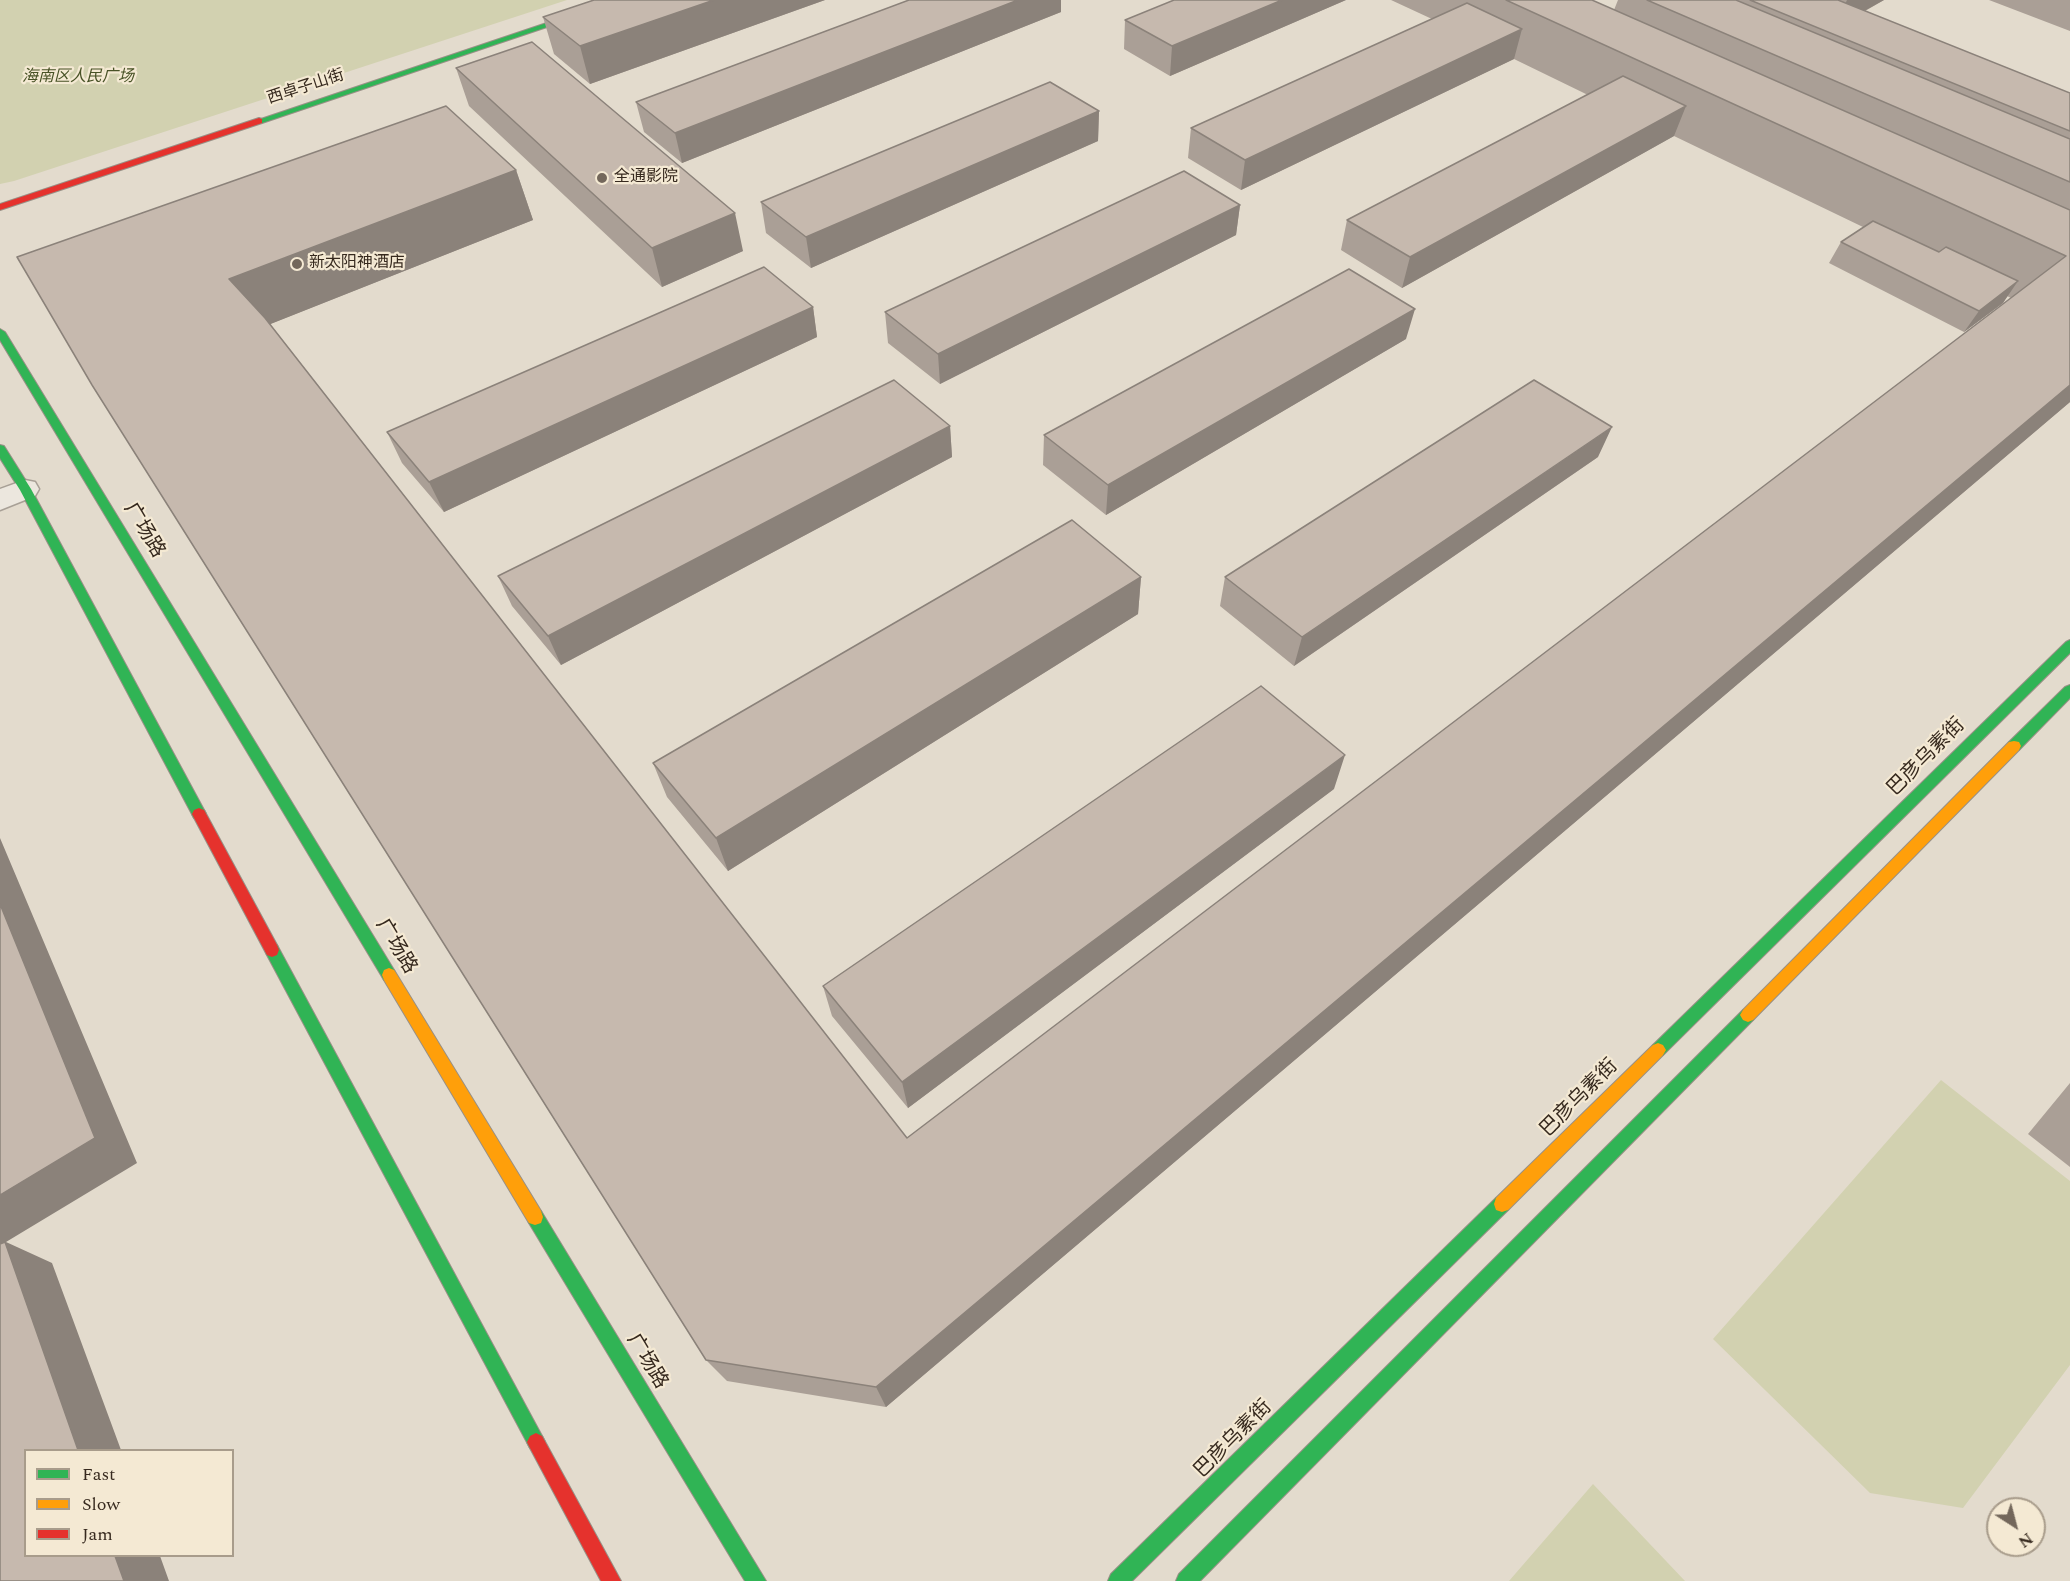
<!DOCTYPE html>
<html>
<head>
<meta charset="utf-8">
<style>
  body { margin:0 }
  #map { position:relative; width:2070px; height:1581px; overflow:hidden; background:#e3dbcd; font-family:Spectral,serif }
  canvas { display:block }
  .legend { position:absolute; left:24px; top:1449px; width:210px; height:108px; box-sizing:border-box; background:#f4e9d3; border:2px solid #a89c8b; margin:0; padding:8px 10px; list-style:none; font-size:18px; color:#36291e }
  .legend li { display:flex; align-items:center; gap:12px; height:30px }
  .legend b { width:30px; border:2px solid #a89c8b }
  .north { position:absolute; left:1986px; top:1497px; width:60px; height:60px; box-sizing:border-box; background:#f4e9d3; border:2px solid #a89c8b; border-radius:50%; rotate:144deg; font-size:16px; font-weight:700; line-height:24px; text-align:center; color:#36291e }
  .north::after { content:''; display:block; margin:auto; width:21px; height:27px; background:#73675b; clip-path:polygon(50% 0,100% 100%,50% 72%,0 100%) }
</style>
</head>
<body>
<div id="map">
<canvas width="2070" height="1581"></canvas>
<ul class="legend">
<li><b style="height:8px;background:#30b455"></b>Fast</li>
<li><b style="height:8px;background:#ff9f0a"></b>Slow</li>
<li><b style="height:8px;background:#e5322d"></b>Jam</li>
</ul>
<div class="north">N</div>
</div>
<script>
const context = document.querySelector('canvas').getContext('2d');
context.lineJoin = 'round';
function fillPath(path, color) {
  context.fillStyle = color;
  context.fill(path, 'evenodd');
}
function toPath(rows) {
  const path = new Path2D();
  for (const r of rows) {
    path.moveTo(r[0], r[1]);
    for (let i = 2; i < r.length; i += 2) path.lineTo(r[i], r[i + 1]);
  }
  return path;
}
function strokePath(path, color, width, dash) {
  context.strokeStyle = color;
  context.lineWidth = width;
  context.lineCap = dash ? 'butt' : 'round';
  context.setLineDash(dash || []);
  context.stroke(path);
}
function label(font, color, halo, rows, align = 'center') {
  context.font = font + ' Spectral,"Noto Sans SC",serif';
  context.lineWidth = 4.5;
  context.setLineDash([]);
  context.textBaseline = 'middle';
  context.strokeStyle = halo;
  context.fillStyle = color;
  for (const [text, x, y, turn = 0] of rows) {
    context.save();
    context.translate(x, y);
    context.rotate((+turn || 0) * Math.PI / 180);
    context.textAlign = isNaN(turn) ? turn : align;
    if (halo) context.strokeText(text, 0, 0);
    context.fillText(text, 0, 0);
    context.restore();
  }
}
const green = toPath([
  [0,0,567,0,14,181,0,184],
  [1941,1080,2070,1181,2070,1365,1963,1508,1870,1493,1713,1339],
  [1593,1484,1685,1581,1509,1581]
]);
const street = toPath([
  [25,480,35,482,39,489,35,496,0,510,0,489,25,480]
]);
const fast = toPath([
  [615,0,627,0,262,123,255,121,615,0],
  [0,329,5,332,394,970,396,975,394,980,389,982,384,980,0,340,0,329],
  [0,445,4,446,31,489,204,810,206,814,204,818,194,818,20,490,0,458,0,445],
  [2070,640,2070,653,1663,1055,1658,1057,1653,1055,1650,1050,1653,1045,2066,642,2070,640],
  [2070,685,2070,698,2019,750,2009,750,2007,746,2009,742,2065,687,2070,685],
  [272,943,277,945,542,1436,545,1442,542,1448,536,1451,530,1448,267,955,265,950,267,945,272,943],
  [1748,1008,1753,1010,1756,1015,1753,1020,1200,1581,1176,1581,1179,1574,1743,1010,1748,1008],
  [1502,1196,1508,1198,1510,1204,1508,1210,1132,1581,1108,1581,1111,1574,1496,1198,1502,1196],
  [535,1209,541,1211,766,1581,745,1581,529,1223,527,1217,529,1211,535,1209]
]);
const slow = toPath([
  [2014,741,2019,742,2021,746,2019,750,1753,1020,1748,1022,1743,1020,1740,1015,1743,1010,2009,742,2014,741],
  [389,968,394,970,541,1211,543,1217,541,1223,535,1225,529,1223,384,980,382,975,384,970,389,968],
  [1658,1043,1663,1045,1666,1050,1663,1055,1508,1210,1502,1212,1496,1210,1494,1204,1496,1198,1653,1045,1658,1043]
]);
const jam = toPath([
  [259,118,262,119,262,123,0,210,0,204,259,118],
  [199,808,204,810,277,945,279,950,277,955,272,957,267,955,192,814,194,810,199,808],
  [536,1433,542,1436,621,1581,601,1581,530,1448,527,1442,530,1436,536,1433]
]);
const wall = toPath([
  [594,0,825,0,590,84,554,54,543,17],
  [909,0,1061,0,1061,12,682,163,644,132,636,102],
  [1346,0,1170,76,1124,49,1125,20],
  [1391,0,1592,0,1614,10,1618,0,1884,0,1865,11,2070,93,2070,402,886,1407,727,1381,706,1360,92,385,516,170,533,220,270,324,907,1138,2011,298,2007,296,2003,303,1964,332,1829,263,1841,242,1863,227,1674,136,1402,288,1341,250,1347,220,1588,95,1514,59,1241,190,1188,158,1191,128,1432,19],
  [1989,0,2070,0,2070,31],
  [456,68,743,251,662,287,469,106],
  [1099,111,1098,141,811,268,766,233,761,202],
  [1240,205,1236,235,940,384,888,343,885,312],
  [813,307,817,337,444,512,402,463,387,432],
  [1406,339,1106,515,1043,465,1044,435],
  [950,426,952,457,561,665,512,606,498,576],
  [1598,457,1294,666,1220,606,1225,577],
  [1141,577,1138,614,728,871,667,797,653,763],
  [1334,789,908,1108,832,1016,823,986],
  [2070,1083,2070,1167,2028,1134]
]);
const shadedWall = toPath([
  [714,0,825,0,590,84,580,46],
  [1018,0,1061,0,1061,12,682,163,675,133],
  [1282,0,1346,0,1170,76,1172,46],
  [1847,0,1884,0,1834,28],
  [1522,29,1514,59,1241,190,1245,160],
  [1686,106,1674,136,1402,288,1410,257],
  [1099,111,1098,141,811,268,806,237],
  [516,170,533,220,258,329,229,279],
  [1240,205,1236,235,940,384,938,354],
  [735,213,743,251,662,287,652,248],
  [2018,281,2003,303,1964,332,1979,311],
  [813,307,817,337,444,512,429,482],
  [1415,309,1406,339,1106,515,1108,485],
  [2070,385,2070,402,886,1407,876,1387],
  [950,426,952,457,561,665,548,636],
  [1612,427,1598,457,1294,666,1302,637],
  [1141,577,1138,614,728,871,716,838],
  [1345,755,1334,789,908,1108,902,1082],
  [0,838,137,1163,6,1242,52,1263,121,1450,78,1450,0,1246],
  [115,1556,160,1556,169,1581,124,1581]
]);
const building = toPath([
  [594,0,714,0,580,46,543,17,594,0],
  [909,0,1018,0,675,133,636,102,909,0],
  [1174,0,1282,0,1172,46,1125,20,1174,0],
  [1506,0,1592,0,2070,210,2070,385,876,1387,706,1360,92,385,17,257,446,106,516,170,229,279,265,318,907,1138,2066,256,1506,0],
  [1647,0,1736,0,2070,139,2070,182,1647,0],
  [1750,0,1838,0,2070,93,2070,131,1750,0],
  [1467,3,1522,29,1245,160,1191,128,1467,3],
  [532,42,735,213,652,248,456,68,532,42],
  [1623,76,1686,106,1410,257,1347,220,1623,76],
  [1050,82,1099,111,806,237,761,202,1050,82],
  [1184,171,1240,205,938,354,885,312,1184,171],
  [1873,221,1939,252,1946,247,2018,281,1979,311,1841,242,1873,221],
  [764,267,813,307,429,482,387,432,764,267],
  [1349,269,1415,309,1108,485,1044,435,1349,269],
  [894,380,950,426,548,636,498,576,894,380],
  [1534,380,1612,427,1302,637,1225,577,1534,380],
  [1072,520,1141,577,716,838,653,763,1072,520],
  [1261,686,1345,755,902,1082,823,986,1261,686],
  [0,904,95,1138,0,1195,0,904],
  [5,1242,78,1450,26,1450,26,1556,115,1556,124,1581,0,1581,0,1244,5,1242]
]);
const markers = [
  [602,178,6,"#73675b"],
  [297,264,6,"#73675b"]
];
const farParknames = [
  ["海南区人民广场",78,78]
];
const farStreetnames = [
  ["西卓子山街",306,88,-18]
];
const farPoinames = [
  ["全通影院",614,178],
  ["新太阳神酒店",309,264]
];
const streetNames = [
  ["广场路",143,531,59],
  ["巴彦乌素街",1927,758,-45],
  ["广场路",395,947,59],
  ["巴彦乌素街",1580,1099,-45],
  ["广场路",646,1362,59],
  ["巴彦乌素街",1234,1440,-45]
];
fillPath(green, '#d2d1b0');
strokePath(street, '#a8a096', 3);
strokePath(fast, '#989086', 2);
strokePath(slow, '#989086', 2);
strokePath(jam, '#989086', 2);
fillPath(street, '#ece7de');
fillPath(fast, '#30b455');
fillPath(slow, '#ff9f0a');
fillPath(jam, '#e5322d');
fillPath(wall, '#aa9f96');
fillPath(shadedWall, '#8b827a');
fillPath(building, '#c6b9ae');
strokePath(building, '#8b827a', 1.5);
for (const [x, y, r, color] of markers) {
  const dot = new Path2D();
  dot.arc(x, y, r, 0, 2 * Math.PI);
  context.fillStyle = color;
  context.fill(dot);
  strokePath(dot, '#f4e9d3', 2);
}
label('italic 16px', '#485226', '#f4e9d3', farParknames);
label('16px', '#36291e', '#f4e9d3', farStreetnames);
label('16px', '#36291e', '#f4e9d3', farPoinames, 'left');
label('20px', '#36291e', '#f4e9d3', streetNames);
</script>
</body>
</html>
